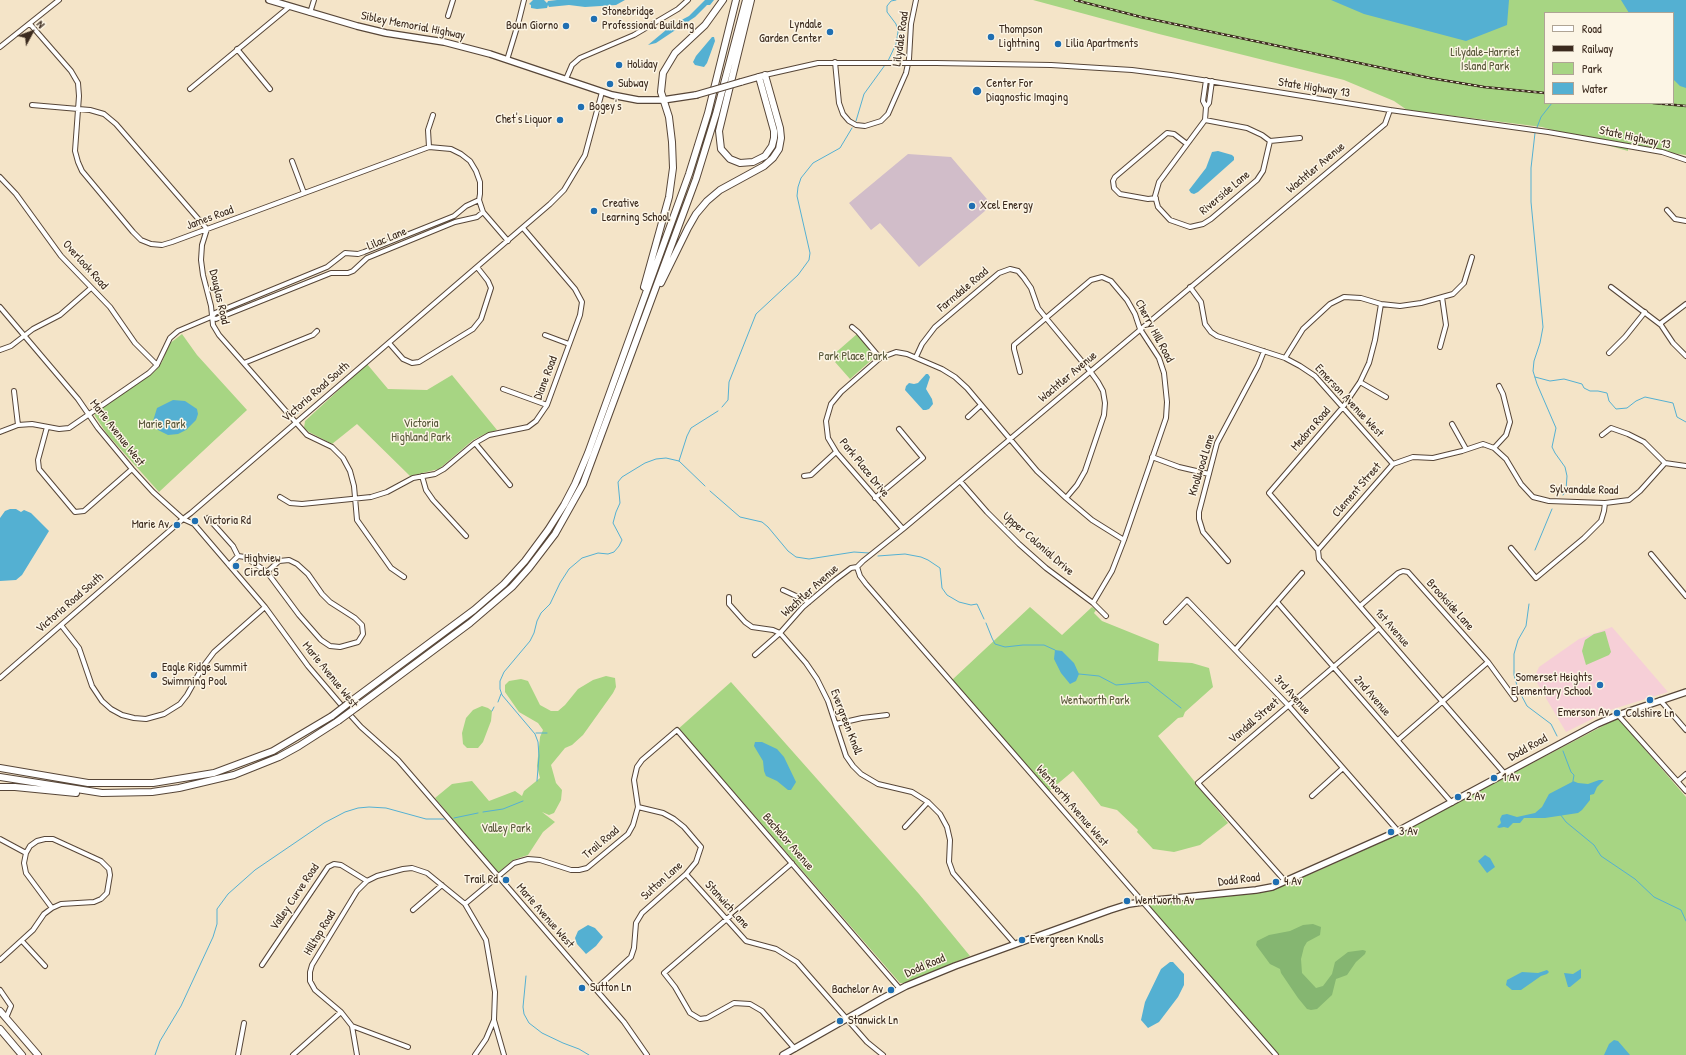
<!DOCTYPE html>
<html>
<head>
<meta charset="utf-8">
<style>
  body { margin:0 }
  #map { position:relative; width:1686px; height:1055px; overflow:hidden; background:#f4e4c8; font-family:"Patrick Hand",sans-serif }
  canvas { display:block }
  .legend { position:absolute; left:1544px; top:12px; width:130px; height:92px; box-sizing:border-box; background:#fcf5e5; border:1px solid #afa495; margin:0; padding:5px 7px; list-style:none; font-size:12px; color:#3b2a1e }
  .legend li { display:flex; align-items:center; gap:8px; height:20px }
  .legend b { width:20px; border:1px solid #afa495 }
  .north { position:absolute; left:12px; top:12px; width:40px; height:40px; -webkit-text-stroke:3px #fcf5e5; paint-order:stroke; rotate:49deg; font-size:11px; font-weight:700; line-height:16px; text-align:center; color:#3b2a1e }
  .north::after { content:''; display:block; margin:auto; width:14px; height:18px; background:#3b2a1e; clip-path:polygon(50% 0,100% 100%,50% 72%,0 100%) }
</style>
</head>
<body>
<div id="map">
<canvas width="1686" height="1055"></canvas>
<ul class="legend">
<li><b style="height:5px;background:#fff"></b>Road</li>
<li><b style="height:5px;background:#3b2a1e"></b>Railway</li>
<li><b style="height:11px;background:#a7d583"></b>Park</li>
<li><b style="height:11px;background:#54b0d2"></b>Water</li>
</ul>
<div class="north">N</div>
</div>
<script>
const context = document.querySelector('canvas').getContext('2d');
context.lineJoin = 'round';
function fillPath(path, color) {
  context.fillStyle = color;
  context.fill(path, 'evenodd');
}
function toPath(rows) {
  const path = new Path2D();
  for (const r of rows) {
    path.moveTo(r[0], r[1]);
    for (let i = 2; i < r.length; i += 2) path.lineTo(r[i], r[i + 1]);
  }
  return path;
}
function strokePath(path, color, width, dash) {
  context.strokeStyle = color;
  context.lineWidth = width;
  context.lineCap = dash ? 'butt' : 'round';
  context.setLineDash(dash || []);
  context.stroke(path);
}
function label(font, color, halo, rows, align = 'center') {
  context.font = font + ' "Patrick Hand",sans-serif';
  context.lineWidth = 3;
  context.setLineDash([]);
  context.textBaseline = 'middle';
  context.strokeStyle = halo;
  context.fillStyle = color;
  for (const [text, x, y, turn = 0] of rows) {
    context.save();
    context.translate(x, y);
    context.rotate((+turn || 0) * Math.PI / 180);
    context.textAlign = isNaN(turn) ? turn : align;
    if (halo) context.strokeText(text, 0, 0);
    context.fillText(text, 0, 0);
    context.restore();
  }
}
const built = toPath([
  [1612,627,1668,692,1610,710,1566,732,1534,678,1539,667,1579,639]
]);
const industrial = toPath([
  [908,154,951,157,992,205,919,267,880,223,871,230,849,203]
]);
const green = toPath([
  [1033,0,1686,0,1686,155,1628,147,1628,151,1542,127,1407,110,1394,101,1344,80,1159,34],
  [1545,13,1673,13,1673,103,1545,103],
  [182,334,197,355,247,410,159,492,107,434,95,416,94,412,155,371,162,362,169,344],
  [857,334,876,356,850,379,835,362,837,360,833,355],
  [367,364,388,389,427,390,452,375,497,430,485,434,473,440,439,469,410,476,357,424,332,444,309,432,304,428,305,421],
  [1030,607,1062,635,1092,607,1096,610,1094,613,1102,621,1159,644,1158,661,1192,663,1209,668,1213,687,1185,712,1183,717,1178,718,1158,736,1228,823,1200,845,1174,852,1153,849,1137,832,1138,830,1117,810,1101,806,1073,771,1048,792,952,680],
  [1605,631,1611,652,1609,655,1586,665,1582,651,1585,640,1594,634],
  [606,676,615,678,616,687,613,693,583,735,572,745,565,748,551,765,556,783,562,790,561,800,554,813,549,815,542,812,555,822,543,832,528,855,513,860,498,873,435,798,452,784,472,781,489,801,515,791,522,796,524,791,540,778,537,766,540,737,543,730,538,723,519,712,505,692,505,685,509,681,521,679,528,681,540,705,551,711,558,711,565,705,578,689,593,680],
  [731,682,919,894,970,956,904,983,900,983,681,731,677,730],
  [482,706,488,708,492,711,491,721,483,742,478,748,467,748,463,744,462,733,466,718,473,710],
  [1618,718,1686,797,1686,1055,1279,1055,1147,904,1260,893,1318,871,1384,841]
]);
const forest = toPath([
  [1313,924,1321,927,1320,935,1307,942,1304,947,1301,959,1302,973,1316,988,1323,986,1332,974,1335,962,1348,952,1363,950,1366,951,1365,954,1356,962,1347,975,1336,979,1332,995,1317,1009,1311,1010,1307,1009,1298,998,1281,973,1280,969,1270,964,1256,945,1257,941,1269,935,1290,931,1303,925]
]);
const water = toPath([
  [533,0,544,0,547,3,548,1,557,0,625,0,616,5,585,7,569,5,549,7,548,5,547,8,537,9,531,8,531,5,529,4],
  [705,0,714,0,710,5,707,5,695,17,656,43,648,45,672,25,689,16],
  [1331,0,1509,0,1507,25,1466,41,1364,14],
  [1621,0,1686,0,1686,88,1680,86,1673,79,1673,13,1629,13],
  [712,37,714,37,715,41,707,63,704,67,695,65,693,62,696,56],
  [1218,151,1232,155,1234,157,1234,160,1198,192,1194,194,1191,193,1189,190,1206,168,1212,152],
  [926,374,928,374,930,377,926,389,932,399,933,404,929,409,926,410,923,410,905,390,906,386,909,383,914,384,918,383],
  [173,400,185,401,197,409,198,414,196,420,186,430,178,434,168,435,158,430,153,421,157,408],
  [10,509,16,509,21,512,24,510,31,513,49,531,22,575,16,580,0,581,0,518,5,511],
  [1055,650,1062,651,1074,663,1079,674,1076,681,1070,684,1061,673,1054,659],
  [755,742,762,742,777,749,784,757,796,782,791,790,788,790,777,781,766,776,764,771,763,761,754,746],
  [1599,780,1604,780,1597,787,1594,794,1590,795,1590,800,1582,810,1578,813,1545,818,1524,818,1520,823,1513,823,1508,828,1504,827,1499,828,1497,827,1501,823,1500,819,1502,815,1507,814,1517,817,1535,813,1542,807,1549,794,1572,782,1573,781,1578,783,1588,784],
  [1485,855,1490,858,1495,867,1487,873,1478,861],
  [588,925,595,928,603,937,596,946,586,954,577,944,575,938,578,931],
  [1170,962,1173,962,1184,974,1184,985,1178,997,1159,1022,1148,1028,1141,1020,1145,1002,1161,969],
  [1581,969,1581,978,1570,987,1568,987,1564,973,1573,974],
  [1547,970,1549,972,1547,974,1541,976,1521,990,1512,990,1506,985,1507,980,1522,972,1538,973],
  [1614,1040,1618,1041,1630,1055,1604,1055,1609,1044]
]);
const stream = toPath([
  [888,61,896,44,898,32,896,24,887,12,887,6,891,1,896,0],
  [856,121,864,94,885,65],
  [1536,130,1541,117,1552,103],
  [1535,133,1531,168,1531,202,1543,327,1540,343,1534,361,1533,371,1537,384,1556,428,1552,447,1555,453,1565,467,1567,476,1566,490,1563,495],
  [1535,377,1550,381,1564,379,1582,384,1584,388,1590,391,1598,391,1607,393,1609,401,1616,409,1627,408,1636,401,1645,397,1673,403,1677,417,1686,422],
  [722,407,728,400,729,382,756,314,798,275,809,260,810,253,797,196,798,187,801,178,813,163,840,148,852,128],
  [293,413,298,413],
  [679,461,687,436,691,428,718,411],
  [710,491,740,517,762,522,768,527,788,551,796,557,809,559,854,552,869,553],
  [1535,550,1552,509],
  [878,556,905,554,921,557,928,560,940,568,942,588,947,595,959,602,971,605,977,604,984,619],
  [1529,604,1526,626,1518,640,1514,654,1514,675,1518,689,1527,706,1551,724,1557,736],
  [986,623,992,638,995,644,1005,647,1023,645,1044,645,1055,650],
  [1079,674,1099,676,1116,685,1148,682,1181,708],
  [498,702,501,694],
  [492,711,494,707],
  [536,733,547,733],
  [1563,751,1571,772,1574,775,1573,781],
  [537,781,539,756,538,742,535,734,502,695,500,689,500,681,504,672,530,641,534,633,537,621,541,613,550,604,560,583,569,569,582,558,598,553,608,554,614,552,619,546,622,540,613,523,616,512,620,503,618,482,622,477,645,463,656,459,666,458,679,461,705,486],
  [483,812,503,809,523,801],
  [1560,814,1566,822,1594,845,1601,856,1635,879,1654,897,1681,910,1686,921],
  [454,818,478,813],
  [526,976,523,1007,524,1014,529,1023,542,1033,563,1043,579,1049,589,1055],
  [155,1055,160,1041,181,1006,213,937,217,924,217,909,228,894,255,870,324,823,345,812,358,808,369,807,386,808,426,819,444,819]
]);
const minor = toPath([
  [310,13,314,0],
  [448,16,453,0],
  [30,24,71,71,78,83,79,96,75,151,78,162,82,171,133,232,141,240,151,244,162,245,172,242,429,147,451,149,461,154,470,161,476,171,480,182,480,194,479,200,483,212,508,241],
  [0,47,59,0],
  [237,49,270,89],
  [507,60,518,24,524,0],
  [835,62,839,103,843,114,849,121,856,125,865,126,881,121,888,114,906,73,909,59,911,24,916,0],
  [936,63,1051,65,1132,70,1171,75,1390,110,1548,132,1662,152,1686,160],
  [765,75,818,63,855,63],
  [566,79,572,65,580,58,634,35,678,9,688,0],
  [190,89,289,7],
  [32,105,90,110,104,114,116,124,207,229,202,245,201,260,203,275,211,306,213,325,219,335,299,426,307,435,332,447,343,458,350,471,354,486,357,520,391,568,404,577],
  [1206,107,1209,103,1212,81],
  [1205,120,1247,128,1262,135,1270,141,1263,171,1257,180,1211,219,1203,224,1190,227,1170,220,1158,207,1155,196,1159,182,1205,120,1206,107,1203,101,1206,80],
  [1270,141,1300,138],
  [429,147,428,130,433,115],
  [292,161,304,193],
  [0,177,16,194,61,256,110,307,135,343,157,365],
  [1156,198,1148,199,1120,194,1114,188,1113,181,1115,177,1167,133,1174,134,1187,144],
  [1667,210,1675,219,1686,221],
  [1190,287,1201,302,1205,324,1211,332,1217,336,1285,358,1300,366,1315,376,1393,464],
  [1611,287,1661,325,1673,343,1686,356],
  [1381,304,1375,340,1369,363,1360,382,1343,407,1269,493,1318,550,1319,559,1505,774],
  [0,307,78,399,98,428,132,469,153,492,183,519,194,524,265,607,308,666,343,707,361,727,398,760,624,1022,647,1055],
  [211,317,216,319,331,273,348,273,353,271,367,258,455,222,477,217,483,212],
  [1661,325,1661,323,1686,304],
  [852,327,858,332,880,358],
  [545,335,569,344],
  [389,343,403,359,412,363,419,362,473,329,481,319,491,288,488,281,477,267],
  [1440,347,1446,325,1442,297],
  [0,350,11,346,33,329,60,315,91,288],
  [1609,353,1625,337,1645,312],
  [916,357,922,344,935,327,999,273,1010,269,1018,271,1024,278,1031,288,1038,308,1046,318,1090,371,1098,382,1103,391,1105,403,1104,415,1085,471,1077,485,1066,498],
  [1285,358,1303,329,1330,304,1344,297,1361,298,1381,304,1400,306,1421,303,1453,294,1464,283,1472,257],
  [244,363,313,335,317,331],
  [1020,372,1014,349,1014,345,1091,280,1102,277,1111,281,1127,300,1135,314,1140,329,1159,358,1164,373,1167,402,1166,418,1124,540,1112,571,1093,603],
  [1360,382,1386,397],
  [503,389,547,405],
  [14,391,18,425],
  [968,417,981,405],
  [1452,424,1466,449],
  [47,427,38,460,39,469,75,512,84,511,132,469],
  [0,432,18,425,32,424,59,429,69,428,149,373,157,365,170,338,178,331,211,317,215,313,327,267,345,253,358,254,364,252,454,216,466,206,479,200],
  [1602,435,1611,428,1628,434,1644,442,1665,463],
  [475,443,510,485],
  [1494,448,1506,435,1510,422,1503,394,1499,386],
  [1152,457,1179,467,1209,474],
  [1665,463,1686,466],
  [422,476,426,490,433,500,466,536],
  [804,476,811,475,836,452],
  [960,481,987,512,1019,544,1046,568,1093,603,1106,616],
  [280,497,290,503,302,504,371,497,387,492,413,478,435,474,444,469,475,443,489,435,528,427,536,421,547,405,580,315,582,302,575,289,523,228],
  [875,498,923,458,899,429],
  [208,518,233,546,238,556,245,557,267,572,299,615,321,640,330,646,340,647,358,642,363,634,362,625,355,618,330,602,322,594,308,574,297,564,289,560,279,561,267,572],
  [903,529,837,453,828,438,826,421,831,404,841,392,880,358,896,352,907,354,942,369,955,377,967,388,1037,471,1066,498,1092,520,1124,540],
  [1511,548,1536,578,1584,538,1601,521,1604,511,1605,503],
  [1318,550,1393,464,1413,457,1433,458,1462,451,1483,444,1494,448,1506,459,1521,484,1533,497,1549,501,1605,503,1629,500,1640,491,1665,463],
  [1651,554,1686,596],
  [1228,561,1203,532,1199,519,1199,512,1217,443,1258,366,1264,351],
  [229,565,238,556],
  [857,567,860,576,866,584,1276,1055],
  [783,590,809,602],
  [729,597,729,604,745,622,752,627,773,630,780,633,806,663,817,679,828,701,846,756,853,766,861,774,878,784,912,792,928,802,940,814,947,827,950,840,949,862,953,873,1015,944],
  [1277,602,1452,803],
  [1360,606,1398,573,1403,571,1408,572,1488,662,1515,699],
  [1166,622,1187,600,1288,705,1398,831],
  [61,625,79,648,92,686,102,701,111,709,122,715,134,718,146,719,164,714,180,704,187,695,202,668,214,652,265,607],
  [1235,650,1302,573],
  [755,655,780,633,803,607,835,580,851,568,857,567,863,561,903,529,1385,124,1390,110],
  [0,678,183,519,191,513,550,204,564,190,585,155,602,92],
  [1660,700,1686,730],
  [1618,715,1686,791],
  [836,724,862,718,887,715],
  [1398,740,1488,662],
  [1678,781,1686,774],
  [1312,796,1343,768],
  [905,827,928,802],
  [0,839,26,853],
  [792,863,664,973,675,987,690,1013,700,1019,707,1018,734,1003,750,1004,762,1011,795,1049],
  [686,874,746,941,776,949,797,962,867,1042,883,1055],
  [1285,881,1198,783,1379,628],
  [465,904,514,863,528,859,540,860,571,870,579,870,587,868,628,834,633,825,638,807,634,780,637,767,642,760,677,730,900,989],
  [413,910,442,885],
  [22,941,45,966],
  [0,960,33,930,44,914,52,908,61,904,94,902,101,899,107,893,110,875,109,869,101,861,53,839,45,839,37,841,30,846,26,853,24,863,26,873,52,908],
  [262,965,328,867,334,864,341,865,367,881,377,876,403,869,412,868,427,873,465,904,486,940,495,992,494,1020,486,1039,475,1055],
  [596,989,631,957,634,948,636,923,642,913,686,874,696,862,701,847,684,827,674,819,663,813,638,807],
  [0,990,11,1006,6,1018],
  [494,1020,504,1055],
  [352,1026,408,1047],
  [238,1055,244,1023],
  [293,1055,341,1012],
  [357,1055,352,1026,341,1012,315,990,310,981,310,972,312,965,357,891,367,881]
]);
const major = toPath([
  [269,0,357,26,386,33,444,42,490,54,612,95,638,100,663,100,696,95],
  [741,82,762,76],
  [783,1055,883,998,906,986,955,966,1110,910,1129,904,1156,900,1256,890,1272,887,1398,831,1597,724,1618,715,1686,692]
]);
const highway = toPath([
  [751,0,719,131,721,149,730,159,740,163,753,162,765,156,772,146,774,138,774,131,759,77],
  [661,283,688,228,696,214,707,201,720,190,764,166,773,158,779,149,781,138,780,128,765,75],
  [644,287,669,197,673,168,672,142,669,117,661,92,663,73,675,53,705,25,723,0],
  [350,702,474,610,504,584,525,561,548,530,564,505,575,484,588,453,689,174,708,113,736,0],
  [357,707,470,623,512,587,529,568,555,534,583,484,696,179,716,114,746,0],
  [0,768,88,783,153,783,214,773,273,751,332,716],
  [0,777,102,793,152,792,179,788,234,775,279,757,299,746,338,721],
  [0,787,15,787,76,793],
  [0,1011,38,1055],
  [0,1029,22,1055]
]);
const rail = toPath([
  [1075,0,1141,17,1430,78,1484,87,1545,93],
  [1653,103,1686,106]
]);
const minorBridge = toPath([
  [855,63,936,63]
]);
const majorBridge = toPath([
  [696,95,741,82]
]);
const highwayBridge = toPath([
  [332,716,350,702],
  [338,721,357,707]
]);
const markers = [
  [594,19,4,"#1f6fb2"],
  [566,26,4,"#1f6fb2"],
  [830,32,4,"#1f6fb2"],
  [991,37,4,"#1f6fb2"],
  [1058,44,4,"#1f6fb2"],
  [619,65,4,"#1f6fb2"],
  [610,84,4,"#1f6fb2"],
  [977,91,5,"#1f6fb2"],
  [581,107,4,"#1f6fb2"],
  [560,120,4,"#1f6fb2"],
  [972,206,4,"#1f6fb2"],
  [594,211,4,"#1f6fb2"],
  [195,521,4,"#1f6fb2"],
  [177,525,4,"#1f6fb2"],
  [236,566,4,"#1f6fb2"],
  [154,675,4,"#1f6fb2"],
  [1600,685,4,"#1f6fb2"],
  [1650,700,4,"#1f6fb2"],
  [1617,713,4,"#1f6fb2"],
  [1494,778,4,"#1f6fb2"],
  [1458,797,4,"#1f6fb2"],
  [1391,832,4,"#1f6fb2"],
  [506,880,4,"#1f6fb2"],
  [1276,882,4,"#1f6fb2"],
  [1127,901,4,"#1f6fb2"],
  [1022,940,4,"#1f6fb2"],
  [582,988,4,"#1f6fb2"],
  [891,990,4,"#1f6fb2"],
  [840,1021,4,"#1f6fb2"]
];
const poiNames = [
  ["Stonebridge",602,12],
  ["Professional Building",602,26],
  ["Lyndale",822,25,"right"],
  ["Garden Center",822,39,"right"],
  ["Boun Giorno",558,26,"right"],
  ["Thompson",999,30],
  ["Lightning",999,44],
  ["Lilia Apartments",1066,44],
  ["Holiday",627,65],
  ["Subway",618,84],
  ["Center For",986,84],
  ["Diagnostic Imaging",986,98],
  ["Bogey's",589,107],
  ["Chet's Liquor",552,120,"right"],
  ["Creative",602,204],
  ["Learning School",602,218],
  ["Xcel Energy",980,206],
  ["Victoria Rd",203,521],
  ["Marie Av",169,525,"right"],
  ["Highview",244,559],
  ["Circle S",244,573],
  ["Eagle Ridge Summit",162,668],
  ["Swimming Pool",162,682],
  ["Somerset Heights",1592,678,"right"],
  ["Elementary School",1592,692,"right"],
  ["Emerson Av",1609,713,"right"],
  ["Colshire Ln",1650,714,"center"],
  ["1 Av",1502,778],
  ["2 Av",1466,797],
  ["3 Av",1399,832],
  ["Trail Rd",498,880,"right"],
  ["4 Av",1284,882],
  ["Wentworth Av",1135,901],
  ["Evergreen Knolls",1030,940],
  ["Sutton Ln",590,988],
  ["Bachelor Av",883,990,"right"],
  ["Stanwick Ln",848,1021]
];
const streetNames = [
  ["Sibley Memorial Highway",413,26,11],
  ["Lilydale Road",901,39,-82],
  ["State Highway 13",1314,88,9],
  ["State Highway 13",1635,138,12],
  ["Wachtler Avenue",1316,168,-40],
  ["Riverside Lane",1225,193,-40],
  ["James Road",210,218,-20],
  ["Lilac Lane",387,239,-23],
  ["Overlook Road",85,265,48],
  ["Farmdale Road",963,290,-40],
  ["Douglas Road",219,297,77],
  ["Cherry Hill Road",1154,331,62],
  ["Wachtler Avenue",1068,377,-40],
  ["Diane Road",546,378,-69],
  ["Victoria Road South",316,392,-41],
  ["Emerson Avenue West",1349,401,47],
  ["Medora Road",1311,429,-49],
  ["Marie Avenue West",117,433,52],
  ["Knollwood Lane",1202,465,-73],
  ["Park Place Drive",864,468,51],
  ["Clement Street",1357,490,-49],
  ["Sylvandale Road",1584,490,1],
  ["Upper Colonial Drive",1038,544,41],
  ["Wachtler Avenue",810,591,-42],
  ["Victoria Road South",70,603,-41],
  ["Brookside Lane",1450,605,48],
  ["1st Avenue",1392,628,49],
  ["Marie Avenue West",330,675,51],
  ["3rd Avenue",1292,695,48],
  ["2nd Avenue",1372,696,49],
  ["Vandall Street",1254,721,-41],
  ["Evergreen Knoll",846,722,69],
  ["Dodd Road",1528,748,-29],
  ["Wentworth Avenue West",1072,806,49],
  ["Bachelor Avenue",788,842,49],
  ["Trail Road",601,843,-40],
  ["Dodd Road",1239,880,-7],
  ["Sutton Lane",662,881,-42],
  ["Valley Curve Road",295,897,-56],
  ["Stanwich Lane",727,905,48],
  ["Marie Avenue West",545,916,49],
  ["Hilltop Road",320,933,-59],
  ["Dodd Road",925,966,-23]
];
const parkNames = [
  ["Lilydale-Harriet",1485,53],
  ["Island Park",1485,67],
  ["Park Place Park",853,357],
  ["Victoria",421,424],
  ["Highland Park",421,438],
  ["Marie Park",162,425],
  ["Wentworth Park",1095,701],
  ["Valley Park",506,829]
];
fillPath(built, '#f6cfd7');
fillPath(industrial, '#d1bdc9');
fillPath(green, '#a7d583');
fillPath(forest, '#85b671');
fillPath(water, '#54b0d2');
strokePath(stream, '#54b0d2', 1);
strokePath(minor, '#574638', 6);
strokePath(major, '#574638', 8);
strokePath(highway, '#574638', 8);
strokePath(minor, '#fff', 4);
strokePath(major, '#fff', 5.5);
strokePath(highway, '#fff', 6);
strokePath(rail, '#3b2a1e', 2.5);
strokePath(rail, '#fcf5e5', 1, [3]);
strokePath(minorBridge, '#574638', 6, []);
strokePath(majorBridge, '#574638', 8, []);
strokePath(highwayBridge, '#574638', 8, []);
strokePath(minorBridge, '#fff', 4);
strokePath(majorBridge, '#fff', 5.5);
strokePath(highwayBridge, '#fff', 6);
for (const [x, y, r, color] of markers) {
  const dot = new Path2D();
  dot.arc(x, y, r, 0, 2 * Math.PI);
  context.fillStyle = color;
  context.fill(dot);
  strokePath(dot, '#fcf5e5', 1.5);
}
label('12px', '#3b2a1e', '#fcf5e5', poiNames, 'left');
label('12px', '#3b2a1e', '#fcf5e5', streetNames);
label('12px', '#565537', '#fcf5e5', parkNames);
</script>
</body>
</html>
